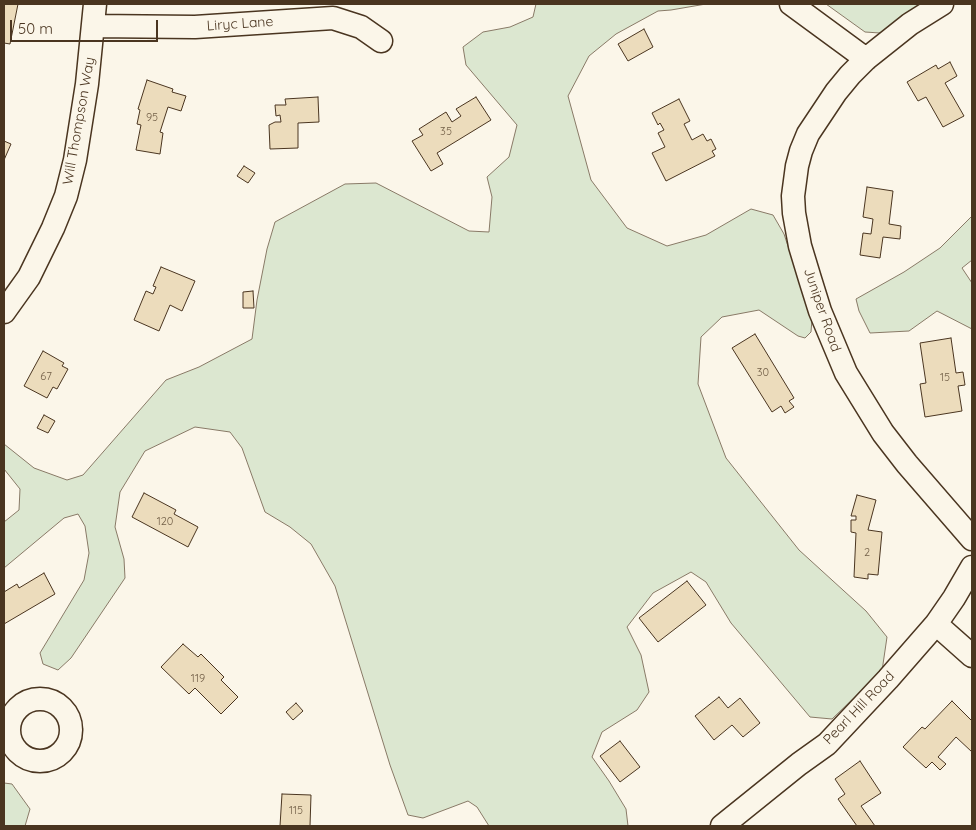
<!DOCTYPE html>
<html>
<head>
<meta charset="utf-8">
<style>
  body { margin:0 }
  #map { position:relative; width:976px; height:830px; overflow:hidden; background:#fbf6e9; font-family:Quicksand,sans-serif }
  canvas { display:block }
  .frame { position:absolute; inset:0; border:5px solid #4a3520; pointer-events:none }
  .scale { position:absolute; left:10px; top:20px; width:148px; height:22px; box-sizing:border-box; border:2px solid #4a3520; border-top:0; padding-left:6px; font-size:15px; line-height:18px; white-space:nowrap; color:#4a3520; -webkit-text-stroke:4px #fbf6e9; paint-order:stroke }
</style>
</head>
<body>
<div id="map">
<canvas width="976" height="830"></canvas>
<div class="frame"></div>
<div class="scale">50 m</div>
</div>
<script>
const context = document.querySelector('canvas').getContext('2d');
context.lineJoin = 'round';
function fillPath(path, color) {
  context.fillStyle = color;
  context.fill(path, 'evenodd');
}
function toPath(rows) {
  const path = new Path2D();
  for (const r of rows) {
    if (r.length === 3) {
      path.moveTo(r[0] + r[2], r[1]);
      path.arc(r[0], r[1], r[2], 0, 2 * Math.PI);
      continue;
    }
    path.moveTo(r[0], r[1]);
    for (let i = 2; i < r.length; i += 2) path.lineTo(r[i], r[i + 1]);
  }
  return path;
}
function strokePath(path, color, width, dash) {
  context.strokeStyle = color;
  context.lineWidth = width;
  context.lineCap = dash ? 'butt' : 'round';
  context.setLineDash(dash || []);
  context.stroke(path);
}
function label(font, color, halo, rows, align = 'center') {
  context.font = font + ' Quicksand,sans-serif';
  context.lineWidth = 4;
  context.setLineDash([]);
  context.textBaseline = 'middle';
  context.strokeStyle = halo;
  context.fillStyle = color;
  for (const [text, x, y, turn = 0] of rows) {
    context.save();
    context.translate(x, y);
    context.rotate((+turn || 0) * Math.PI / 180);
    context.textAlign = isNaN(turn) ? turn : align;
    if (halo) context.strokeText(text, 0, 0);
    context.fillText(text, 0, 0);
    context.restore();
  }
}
const green = toPath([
  [536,4,706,4,671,10,658,11,616,34,589,56,568,96,591,180,627,228,667,246,706,235,751,209,773,215,784,234,812,319,811,332,805,338,798,336,759,310,722,317,701,337,698,384,726,458,799,550,866,611,887,637,882,671,832,719,810,717,731,623,706,582,691,572,653,593,627,627,641,655,649,692,637,710,602,732,592,757,609,781,626,809,628,826,489,826,477,807,468,801,423,818,408,815,390,765,335,586,311,544,290,527,265,512,242,448,230,432,195,427,145,451,120,492,115,527,124,559,125,578,71,658,58,670,43,664,40,653,84,580,89,553,85,526,78,514,64,518,4,568,4,522,19,510,20,489,4,469,4,444,34,468,67,480,83,475,166,380,199,367,252,339,257,300,267,249,275,222,345,184,376,183,469,231,489,232,492,197,487,177,509,157,517,125,466,65,463,47,483,32,510,27,533,17,536,4],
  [826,4,927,4,897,24,880,33,865,32,826,4],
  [972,216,972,260,962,268,972,283,972,329,937,311,909,331,870,333,859,311,856,299,904,272,940,248,972,216],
  [4,783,12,784,30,809,25,826,4,826,4,783]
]);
const building = toPath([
  [4,4,18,4,10,44,4,43,4,4],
  [644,29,653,47,628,61,618,44,644,29],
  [950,62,957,76,945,83,964,116,943,127,926,97,918,101,907,82,936,65,938,69,950,62],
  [147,80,173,89,172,92,186,96,181,111,168,107,160,132,163,133,160,154,136,150,141,125,137,124,140,110,138,109,147,80],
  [318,97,319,122,298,123,298,148,270,149,269,125,275,122,281,122,280,115,276,116,275,105,286,105,285,99,318,97],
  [476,97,491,120,437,153,443,164,431,171,412,141,423,135,419,129,446,112,452,122,461,116,456,109,476,97],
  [679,99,690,121,684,124,692,140,703,134,707,141,711,139,716,149,712,151,715,156,666,181,652,153,665,147,658,133,664,130,660,123,658,125,652,113,679,99],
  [4,141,11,144,4,160,4,141],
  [244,166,255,173,248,183,237,176,244,166],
  [867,187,893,191,889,224,901,226,900,239,883,237,880,258,860,255,863,233,871,234,873,219,863,217,867,187],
  [161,267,195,281,182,311,170,305,159,331,134,320,146,291,153,294,156,287,153,286,161,267],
  [253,291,254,308,243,308,243,292,253,291],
  [755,334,794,398,789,401,794,407,785,413,781,406,772,412,732,348,755,334],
  [951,338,956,373,963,372,965,385,958,386,962,411,925,417,920,384,926,383,920,343,951,338],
  [43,351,64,363,62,366,68,369,57,389,53,387,47,398,24,386,43,351],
  [44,415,55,421,48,433,37,428,44,415],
  [144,493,176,510,174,514,198,527,188,547,132,517,144,493],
  [857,495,876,500,868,530,882,532,878,575,868,574,868,579,854,577,856,533,851,532,851,520,856,520,856,516,851,516,857,495],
  [44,573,55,594,4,624,4,592,17,584,19,588,44,573],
  [687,581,706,605,658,642,639,618,687,581],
  [183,644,198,657,201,654,224,677,221,680,238,697,221,714,195,688,189,694,161,667,183,644],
  [719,697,728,708,740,698,760,723,743,737,732,725,714,740,695,716,719,697],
  [952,701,972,721,972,752,956,737,938,757,946,764,940,770,932,762,926,768,903,747,922,727,925,729,952,701],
  [296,703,303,711,293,720,286,712,296,703],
  [620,741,640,767,620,782,600,756,620,741],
  [860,761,881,793,861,806,875,826,857,826,838,799,845,794,835,779,860,761],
  [282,794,311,795,310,826,280,826,282,794]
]);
const minor = toPath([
  [791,4,866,59],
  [942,4,910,24,866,59,850,75,836,92,808,134,801,151,797,166,793,196,794,213,800,246,810,279,820,311,846,373,883,433,907,464,972,539],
  [93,26,195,27,333,18,361,27,381,41],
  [4,312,29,277,53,228,66,196,75,160,87,84,95,4],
  [936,624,972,656],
  [40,730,31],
  [722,826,799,764,827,744,888,679,936,624,954,598,972,567]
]);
const numberNames = [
  ["95",152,118],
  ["35",446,132],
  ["30",763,373],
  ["67",46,377],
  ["15",945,378],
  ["120",165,522],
  ["2",867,553],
  ["119",198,679],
  ["115",296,811]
];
const streetNames = [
  ["Liryc Lane",240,24,-4],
  ["Will Thompson Way",79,121,-80],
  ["Juniper Road",822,310,71],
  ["Pearl Hill Road",859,708,-46]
];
fillPath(green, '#dce7d0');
strokePath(green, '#887966', 1);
fillPath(building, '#ecdcbc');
strokePath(building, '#4a3520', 1);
strokePath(minor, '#4a3520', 25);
strokePath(minor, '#fbf6e9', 22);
label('11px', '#725f47', null, numberNames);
label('14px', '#4a3520', '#fbf6e9', streetNames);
</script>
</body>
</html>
